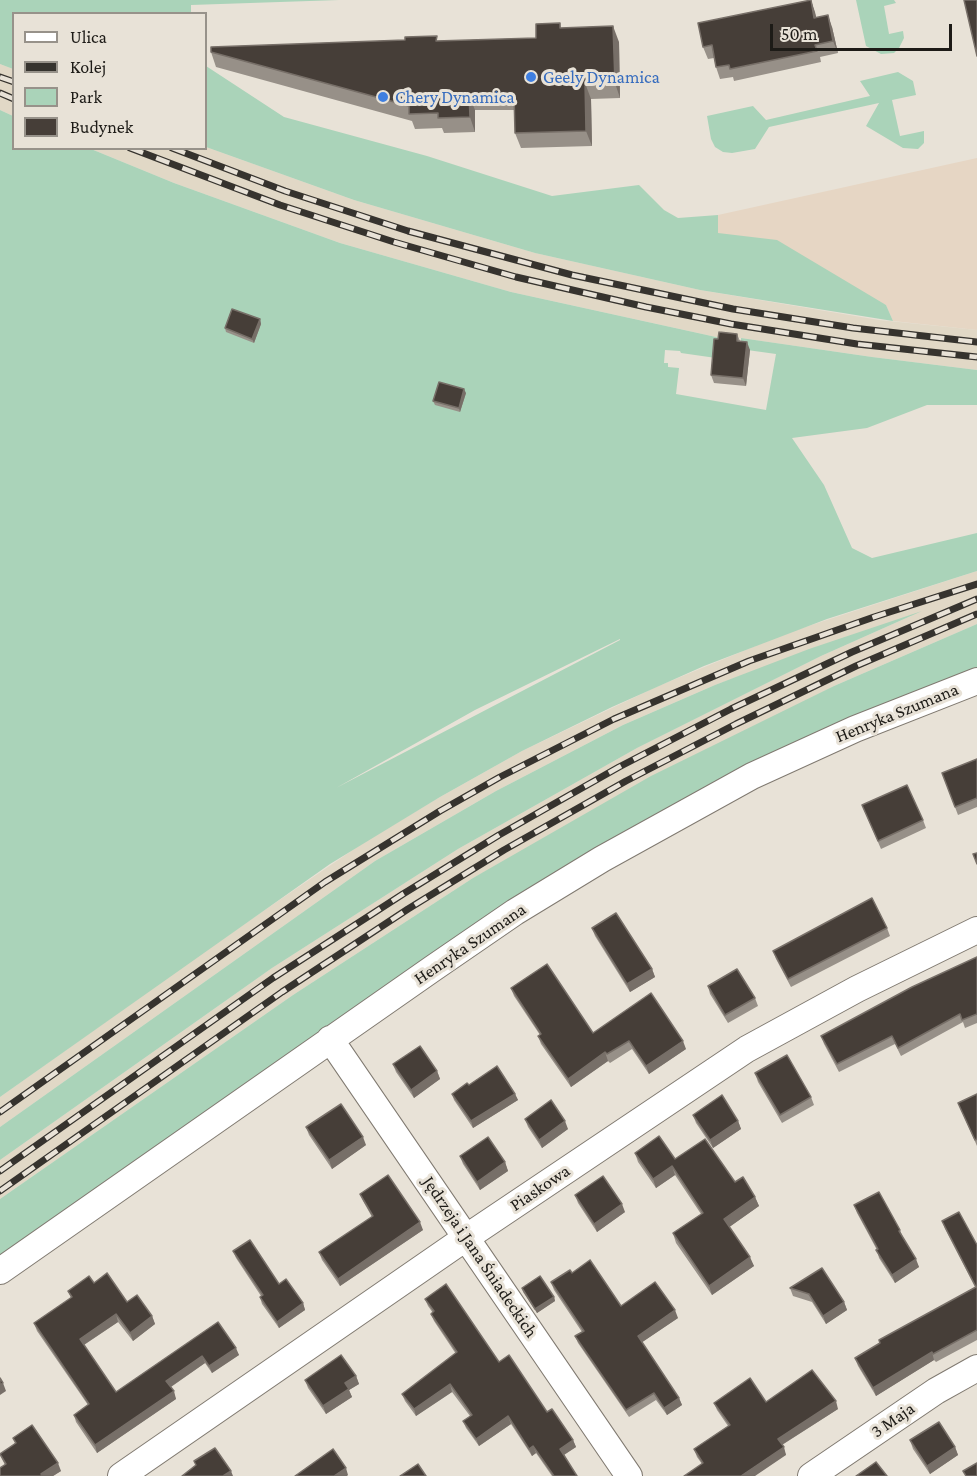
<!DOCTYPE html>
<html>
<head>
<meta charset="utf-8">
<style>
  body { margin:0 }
  #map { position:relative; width:977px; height:1476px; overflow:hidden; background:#e8e2d7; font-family:"Crimson Pro",serif }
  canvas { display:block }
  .legend { position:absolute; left:12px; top:12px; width:195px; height:138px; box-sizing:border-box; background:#e8e2d7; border:2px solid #97928a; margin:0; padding:8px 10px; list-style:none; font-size:18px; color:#1d1b17 }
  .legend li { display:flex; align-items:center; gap:12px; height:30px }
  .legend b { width:30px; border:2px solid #97928a }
  .scale { position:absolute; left:770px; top:24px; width:182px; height:27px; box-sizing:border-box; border:3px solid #1d1b17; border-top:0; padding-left:8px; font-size:18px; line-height:21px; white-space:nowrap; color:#1d1b17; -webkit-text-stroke:4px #e8e2d7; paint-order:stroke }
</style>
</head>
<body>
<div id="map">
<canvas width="977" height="1476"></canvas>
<ul class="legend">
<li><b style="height:8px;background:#fff"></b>Ulica</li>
<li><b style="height:8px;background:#36332e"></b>Kolej</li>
<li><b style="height:16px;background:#aad3b9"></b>Park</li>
<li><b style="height:16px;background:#463e38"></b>Budynek</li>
</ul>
<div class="scale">50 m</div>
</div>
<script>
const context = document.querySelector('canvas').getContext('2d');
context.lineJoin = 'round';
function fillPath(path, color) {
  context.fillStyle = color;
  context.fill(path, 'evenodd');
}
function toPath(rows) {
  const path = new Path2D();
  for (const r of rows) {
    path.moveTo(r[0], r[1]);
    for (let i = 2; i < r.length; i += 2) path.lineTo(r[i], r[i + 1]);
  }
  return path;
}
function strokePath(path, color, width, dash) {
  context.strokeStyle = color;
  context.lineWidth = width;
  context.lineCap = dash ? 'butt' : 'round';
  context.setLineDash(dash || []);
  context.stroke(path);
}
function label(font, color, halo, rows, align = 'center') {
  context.font = font + ' "Crimson Pro",serif';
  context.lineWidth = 6;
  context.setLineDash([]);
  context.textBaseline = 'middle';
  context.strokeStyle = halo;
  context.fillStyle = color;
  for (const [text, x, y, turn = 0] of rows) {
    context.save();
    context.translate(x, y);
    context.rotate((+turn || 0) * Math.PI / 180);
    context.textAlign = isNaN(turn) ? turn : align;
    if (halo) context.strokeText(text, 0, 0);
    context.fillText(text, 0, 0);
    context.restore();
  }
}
const commercial = toPath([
  [977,158,977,330,893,321,886,305,718,233,718,215]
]);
const built = toPath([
  [0,64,13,69,13,116,0,110],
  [206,147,354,200,535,253,700,290,879,320,977,330,977,370,872,357,741,338,728,337,722,340,716,337,511,292,340,243,174,183,91,149],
  [977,571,977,624,834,686,473,878,293,995,0,1199,0,1160,272,968,458,849,637,748,821,656,913,615,715,685,623,725,496,791,375,861,0,1127,0,1097,199,955,366,841,440,797,522,751,656,687,787,633]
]);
const green = toPath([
  [0,0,339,0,191,5,191,14,14,14,13,69,0,64],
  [856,0,894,0,896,3,884,6,889,34,903,31,904,38,899,48,894,53,881,54,866,46],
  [206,66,284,117,427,156,552,196,639,185,664,210,678,218,718,215,718,233,777,240,886,305,893,321,700,290,535,253,354,200,206,147],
  [898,72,913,81,916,95,892,100,900,136,924,131,924,143,918,149,903,148,866,126,879,103,769,127,755,149,732,153,723,152,715,147,711,139,707,116,753,106,766,120,870,96,860,81],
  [0,110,13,116,14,148,91,149,174,183,340,243,511,292,716,337,722,340,716,358,681,353,680,351,665,350,664,363,668,363,668,367,679,368,676,394,766,410,776,354,740,349,741,338,872,357,977,370,977,405,927,405,867,428,792,438,824,485,852,548,872,558,977,533,977,571,827,619,704,666,612,707,522,751,440,797,330,864,0,1097],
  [620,639,620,640,336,788,475,710],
  [922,611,821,656,637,748,458,849,272,968,0,1160,0,1127,375,861,496,791,623,725,715,685,809,649],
  [977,624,977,670,808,737,0,1258,0,1199,293,995,473,878,651,776,834,686]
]);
const minor = toPath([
  [330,1039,629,1476],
  [0,1271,432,969,515,912,602,859,752,776,855,729,977,681],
  [121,1476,467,1237,747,1049,857,989,977,930],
  [811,1476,936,1391,977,1368]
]);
const rail = toPath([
  [0,77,14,82],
  [0,93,14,99],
  [130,148,280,205,394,242,516,277,646,307,731,324,857,344,977,357],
  [172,148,285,191,408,231,572,275,733,309,853,328,977,342],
  [0,1112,325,882,440,811,500,777,614,719,749,661,874,617,977,584],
  [0,1171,273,978,403,894,499,835,619,767,731,709,852,652,977,599],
  [0,1191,282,992,408,909,504,850,626,781,736,724,856,666,977,614]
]);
const wall = toPath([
  [811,0,816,17,832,27,838,53,820,57,821,62,734,81,733,77,720,79,716,67,714,58,708,59,703,47],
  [560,23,561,28,619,42,620,98,591,99,592,146,521,148,515,133,515,110,475,110,475,132,444,133,442,128,415,129,412,121,216,67,211,52,438,41,536,38],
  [260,319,261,324,254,343,226,332,225,328],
  [737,334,740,341,750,350,746,386,714,383,711,375,718,339],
  [466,393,460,412,435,405,433,401],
  [977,759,977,807,958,815,942,773],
  [862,805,923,820,926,828,881,849],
  [592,928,652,969,655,977,630,992,595,936],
  [887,928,890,936,791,987,776,959,773,951],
  [977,957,977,1023,965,1028,963,1022,901,1056,895,1044,839,1072,824,1044,821,1036],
  [708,986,755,998,758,1006,728,1023,710,994],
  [511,988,593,1033,686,1049,649,1074,632,1049,610,1063,608,1061,571,1087,541,1044,538,1036,540,1035,514,996],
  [393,1064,437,1071,440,1079,414,1098,396,1072],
  [755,1073,811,1097,814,1105,782,1123,758,1082],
  [469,1085,515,1094,518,1100,473,1128,454,1100,452,1094],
  [977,1094,977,1146,958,1103],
  [693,1115,738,1121,741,1129,713,1148,696,1123],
  [525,1119,568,1129,542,1148,528,1127],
  [306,1127,366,1145,332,1169,309,1135],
  [635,1153,675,1159,735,1182,755,1197,759,1206,729,1227,754,1266,712,1295,676,1243,673,1233,701,1214,675,1175,656,1188,638,1162],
  [460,1156,505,1162,508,1171,480,1190,463,1164],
  [360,1194,423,1230,340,1286,322,1260,319,1252,372,1217,363,1201],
  [575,1195,625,1212,597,1232,578,1203],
  [854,1205,900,1230,903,1238,919,1267,895,1283,879,1258,877,1250,857,1213],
  [942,1221,977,1245,977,1340,936,1362,934,1360,876,1396,858,1366,855,1358,975,1287,945,1229],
  [233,1251,279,1284,303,1303,305,1310,279,1328,262,1304,260,1297,261,1296,236,1258],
  [572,1273,621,1306,678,1318,642,1342,679,1398,682,1405,667,1415,656,1400,629,1417,578,1343,575,1336,582,1332,554,1290,551,1282],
  [94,1283,152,1316,155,1324,133,1341,118,1322,84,1345,116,1392,218,1322,239,1355,212,1373,205,1363,171,1387,176,1399,97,1453,76,1422,74,1415,88,1405,37,1331,34,1323,71,1298,68,1291],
  [522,1288,554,1297,555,1301,537,1313,523,1292],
  [790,1288,844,1302,847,1310,826,1324,812,1302,793,1296],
  [425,1299,499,1362,573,1440,576,1447,564,1455,577,1476,552,1476,536,1453,532,1456,511,1424,479,1446,466,1428,463,1421,470,1416,452,1392,416,1416,405,1401,402,1394,456,1354,434,1321,431,1314,433,1313,428,1306],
  [356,1376,359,1384,349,1390,352,1397,326,1414,308,1388,305,1380],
  [766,1402,838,1409,782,1445,786,1455,702,1464,697,1457,694,1449,728,1426,717,1410,714,1403],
  [13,1438,61,1471,53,1476,0,1476,5,1465,0,1455,15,1443],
  [910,1440,955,1447,958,1455,930,1474,913,1449]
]);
const shadedWall = toPath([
  [811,0,815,12,819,29,814,18],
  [828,15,832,27,838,53,833,41],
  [613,26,619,42,620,98,615,83],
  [585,83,591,99,592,146,586,131],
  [469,95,475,110,475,132,470,117],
  [260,319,261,324,254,343,252,339],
  [747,342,750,350,746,386,743,378],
  [464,389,466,393,460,412,459,408],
  [652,969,655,977,630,992,627,984],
  [683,1041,686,1049,649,1074,646,1066],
  [605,1052,608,1061,571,1087,568,1079],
  [437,1071,440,1079,414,1098,411,1090],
  [515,1094,518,1100,473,1128,471,1121],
  [565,1121,568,1129,542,1148,539,1140],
  [738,1121,741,1129,713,1148,710,1140],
  [363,1137,366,1145,332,1169,329,1160],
  [505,1162,508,1171,480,1190,477,1182],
  [672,1166,675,1175,656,1188,653,1179],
  [755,1197,759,1206,728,1228,724,1219],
  [622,1204,625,1212,597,1232,594,1224],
  [420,1222,423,1230,340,1286,338,1279],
  [750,1257,754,1266,712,1295,709,1286],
  [916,1259,919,1267,895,1283,892,1275],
  [554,1297,555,1301,537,1313,535,1309],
  [844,1302,847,1310,826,1324,823,1316],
  [303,1303,305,1310,279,1328,277,1322],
  [675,1310,678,1318,641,1343,638,1336],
  [116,1314,118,1322,82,1346,80,1339],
  [152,1316,155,1324,133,1341,130,1333],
  [236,1348,239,1355,212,1373,209,1366],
  [932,1352,934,1360,876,1396,873,1388],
  [202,1356,205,1363,169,1388,166,1381],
  [356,1376,359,1384,349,1390,352,1397,326,1414,323,1406,345,1383],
  [3,1383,6,1391,0,1395,0,1385],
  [450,1384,452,1392,416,1416,414,1409],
  [174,1391,176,1399,97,1453,95,1445],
  [679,1398,682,1405,667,1415,664,1408],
  [836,1401,838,1409,780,1446,778,1439],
  [508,1416,511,1424,479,1446,476,1439],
  [573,1440,576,1447,562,1456,560,1449],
  [533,1446,536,1453,532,1456,529,1449],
  [784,1447,786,1455,755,1476,741,1476],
  [955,1447,958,1455,930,1474,927,1466],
  [58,1463,61,1471,53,1476,41,1476,41,1474],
  [346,1468,348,1475,347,1476,334,1476],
  [231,1471,233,1476,223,1476]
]);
const building = toPath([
  [811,0,814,18,828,15,833,41,815,45,817,51,730,69,729,65,716,67,712,45,703,47,698,23,811,0],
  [964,0,977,0,977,56,964,0],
  [560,23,560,28,613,26,615,83,585,83,586,131,515,133,514,94,469,95,470,117,438,118,438,113,409,114,409,106,211,52,211,47,405,40,405,37,437,36,436,41,536,38,536,24,560,23],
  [232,309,260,319,252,339,225,328,232,309],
  [719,332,737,334,737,341,747,342,743,378,711,375,714,339,718,339,719,332],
  [439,382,464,389,459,408,433,401,439,382],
  [977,759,977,798,955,807,942,773,977,759],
  [907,785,923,820,878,841,862,805,907,785],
  [977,853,977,864,973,854,977,853],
  [872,898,887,928,788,979,773,951,872,898],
  [616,913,652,969,627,984,592,928,616,913],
  [977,957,977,1014,962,1020,960,1014,898,1048,892,1036,837,1064,821,1036,912,987,977,957],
  [547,964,593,1033,651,993,683,1041,646,1066,629,1041,607,1054,605,1052,568,1079,538,1036,541,1034,511,988,547,964],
  [737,969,755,998,725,1015,708,986,737,969],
  [420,1046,437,1071,411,1090,393,1064,420,1046],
  [787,1055,811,1097,780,1115,755,1073,787,1055],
  [497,1066,515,1094,471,1121,452,1094,467,1083,469,1085,497,1066],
  [977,1094,977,1139,975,1140,958,1103,977,1094],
  [722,1095,738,1121,710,1140,693,1115,722,1095],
  [551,1100,565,1121,539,1140,525,1119,551,1100],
  [341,1104,363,1137,329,1160,306,1127,341,1104],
  [659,1136,675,1159,705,1139,735,1182,743,1177,755,1197,724,1219,750,1257,709,1286,673,1233,703,1213,672,1166,653,1179,635,1153,659,1136],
  [488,1137,505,1162,477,1182,460,1156,488,1137],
  [388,1175,420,1222,338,1279,319,1252,373,1216,360,1194,388,1175],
  [603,1176,622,1204,594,1224,575,1195,603,1176],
  [879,1192,900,1230,899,1231,916,1259,892,1275,876,1250,878,1249,854,1205,879,1192],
  [959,1212,977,1245,977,1330,933,1354,932,1352,873,1388,855,1358,880,1343,879,1340,976,1287,942,1221,959,1212],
  [250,1240,279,1284,286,1279,303,1303,277,1322,260,1297,263,1295,233,1251,250,1240],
  [590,1260,621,1306,655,1282,675,1310,638,1336,679,1398,664,1408,654,1393,626,1410,575,1336,584,1331,551,1282,570,1270,572,1273,590,1260],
  [822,1268,844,1302,823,1316,809,1294,790,1288,822,1268],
  [107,1273,127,1302,137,1295,152,1316,130,1333,116,1314,80,1339,116,1392,218,1322,236,1348,209,1366,202,1356,166,1381,174,1391,95,1445,74,1415,89,1404,34,1323,72,1297,68,1291,89,1276,94,1283,107,1273],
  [540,1276,554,1297,535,1309,522,1288,540,1276],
  [446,1284,499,1362,509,1355,547,1412,552,1409,573,1440,560,1449,577,1476,554,1476,533,1446,529,1449,508,1416,476,1439,463,1421,472,1415,450,1384,414,1409,402,1394,457,1352,431,1314,434,1311,425,1299,446,1284],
  [341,1355,356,1376,345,1383,349,1389,323,1406,305,1380,341,1355],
  [812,1370,836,1401,778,1439,784,1447,741,1476,684,1476,703,1463,694,1449,730,1425,714,1403,750,1378,766,1402,812,1370],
  [0,1378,3,1383,0,1385,0,1378],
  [939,1422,955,1447,927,1466,910,1440,939,1422],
  [32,1425,58,1463,41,1474,42,1476,0,1476,0,1468,6,1464,0,1454,16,1443,13,1438,32,1425],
  [215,1448,231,1471,223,1476,182,1476,196,1465,194,1461,215,1448],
  [333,1449,346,1468,334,1476,295,1476,333,1449],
  [876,1462,887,1476,856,1476,876,1462],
  [977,1463,977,1476,966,1476,963,1471,977,1463],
  [418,1464,426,1476,400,1476,418,1464]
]);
const markers = [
  [531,77,6,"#3f7fe0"],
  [383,97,6,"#3f7fe0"]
];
const shopNames = [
  ["Geely Dynamica",543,77],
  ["Chery Dynamica",395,97]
];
const streetNames = [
  ["Henryka Szumana",897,713,-22],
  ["Henryka Szumana",470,944,-34],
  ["Piaskowa",540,1188,-34],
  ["Jędrzeja i Jana Śniadeckich",480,1257,56],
  ["3 Maja",893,1420,-34]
];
fillPath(commercial, '#e6d6c4');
fillPath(built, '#e1d8c6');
fillPath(green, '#aad3b9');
strokePath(minor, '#807a71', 28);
strokePath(minor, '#fff', 26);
strokePath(rail, '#36332e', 7);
strokePath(rail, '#e8e2d7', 4.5, [14]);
fillPath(wall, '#979088');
fillPath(shadedWall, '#776f68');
fillPath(building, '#463e38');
strokePath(building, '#776f68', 1.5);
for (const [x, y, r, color] of markers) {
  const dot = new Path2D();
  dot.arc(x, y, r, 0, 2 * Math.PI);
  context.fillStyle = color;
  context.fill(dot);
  strokePath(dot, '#e8e2d7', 2);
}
label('18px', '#366cbe', '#e8e2d7', shopNames, 'left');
label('18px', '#1d1b17', '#e8e2d7', streetNames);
</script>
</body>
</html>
